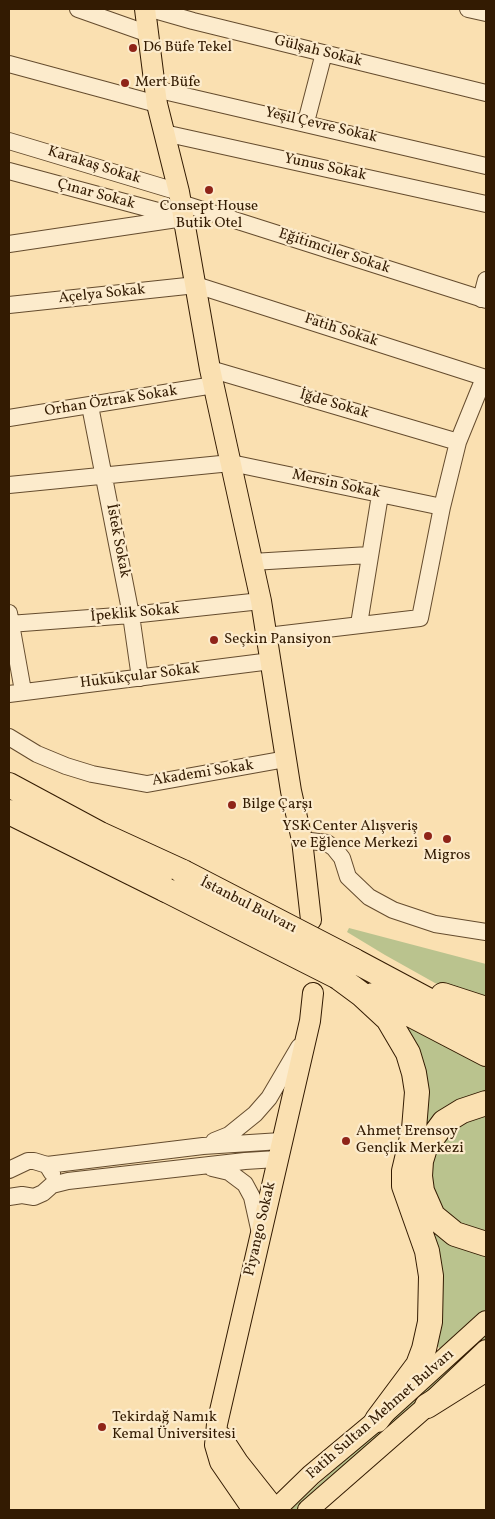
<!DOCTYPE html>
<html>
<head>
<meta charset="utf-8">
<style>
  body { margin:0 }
  #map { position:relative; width:495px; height:1519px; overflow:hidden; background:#fae0b1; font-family:Vollkorn,serif }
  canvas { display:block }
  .frame { position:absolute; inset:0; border:10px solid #331b02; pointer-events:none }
</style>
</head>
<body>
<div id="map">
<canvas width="495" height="1519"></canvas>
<div class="frame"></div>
</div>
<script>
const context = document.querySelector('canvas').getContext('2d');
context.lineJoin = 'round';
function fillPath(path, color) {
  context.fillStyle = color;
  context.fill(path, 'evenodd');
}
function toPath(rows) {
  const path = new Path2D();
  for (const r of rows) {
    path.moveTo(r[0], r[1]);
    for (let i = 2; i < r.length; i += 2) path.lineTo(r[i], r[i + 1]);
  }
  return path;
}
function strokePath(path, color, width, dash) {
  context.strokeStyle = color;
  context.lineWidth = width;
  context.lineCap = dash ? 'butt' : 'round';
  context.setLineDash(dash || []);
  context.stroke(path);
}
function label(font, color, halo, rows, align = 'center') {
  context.font = font + ' Vollkorn,serif';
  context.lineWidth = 4.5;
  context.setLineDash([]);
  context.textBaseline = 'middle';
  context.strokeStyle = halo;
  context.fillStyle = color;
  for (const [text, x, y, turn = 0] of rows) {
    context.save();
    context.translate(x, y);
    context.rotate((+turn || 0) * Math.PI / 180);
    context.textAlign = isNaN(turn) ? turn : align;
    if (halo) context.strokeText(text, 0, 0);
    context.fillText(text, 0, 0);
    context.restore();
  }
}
const green = toPath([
  [349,928,486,964,486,999,460,992,435,983,385,955,347,932],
  [400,1023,486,1067,486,1093,423,1141],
  [486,1109,486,1237,455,1224,433,1197,429,1165,438,1139],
  [422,1220,462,1248,486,1256,486,1309,441,1351,435,1342],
  [486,1330,486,1339,299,1510,290,1510]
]);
const minor = toPath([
  [78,9,146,33],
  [151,9,193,21,486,93],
  [468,9,486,13],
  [9,64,157,104],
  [155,89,486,166],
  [306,122,324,53],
  [164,133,486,204],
  [9,141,179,192],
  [9,171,184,218],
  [181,203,486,300],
  [9,244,177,219],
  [481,299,486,280],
  [9,305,196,285,486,378],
  [210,369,458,442],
  [90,406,131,615,140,678],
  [9,418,214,385],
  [9,485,231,463,442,507],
  [252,562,369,555],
  [9,613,23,691],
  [9,624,131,615,261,601],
  [359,624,380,495],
  [267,636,420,618,442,507,458,442,484,378],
  [9,694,271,661],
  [9,737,37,754,66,766,92,774,147,784,286,759],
  [302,840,327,843,334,848,342,858,348,877,369,897,393,910,435,924,486,932],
  [214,1141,229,1135,255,1114,269,1098,299,1047],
  [47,1165,203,1146,281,1141],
  [212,1168,229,1172,245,1184,252,1197,260,1233],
  [9,1170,28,1161,34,1161,47,1165,52,1173],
  [9,1197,22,1195,34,1197,43,1193,52,1185,68,1181,245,1161,277,1159]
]);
const major = toPath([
  [145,9,157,104,179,192,210,369,261,601,291,791,302,840,311,920],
  [221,1436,238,1462,276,1510],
  [253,1510,220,1462,215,1445,217,1424,310,1021,313,993],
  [275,1510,311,1475,377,1420,486,1321],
  [308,1510,427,1406,486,1350]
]);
const highway = toPath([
  [9,785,100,834,183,872],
  [9,812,166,890],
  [353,960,486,1031],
  [338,977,361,994,388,1019,408,1053,414,1073,417,1092,414,1129,404,1171,404,1186,427,1251,431,1276,430,1322,424,1349,418,1365,377,1420],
  [373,995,486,1054],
  [443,995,486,1009],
  [486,1103,462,1111,444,1122,425,1148,421,1161,420,1176,422,1191,433,1216,455,1234,486,1244],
  [427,1406,486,1369]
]);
const highwayBridge = toPath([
  [183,872,353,960],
  [166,890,338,977]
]);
const markers = [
  [133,48,5,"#8f2418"],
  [125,83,5,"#8f2418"],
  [209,190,5,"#8f2418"],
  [214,640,5,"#8f2418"],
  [232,805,5,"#8f2418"],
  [428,836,5,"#8f2418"],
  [447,839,5,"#8f2418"],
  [346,1141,5,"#8f2418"],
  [102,1427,5,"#8f2418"]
];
const poiNames = [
  ["D6 Büfe Tekel",143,48],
  ["Mert Büfe",135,83],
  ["Consept House",209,207,"center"],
  ["Butik Otel",209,224,"center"],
  ["Seçkin Pansiyon",224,640],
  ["Bilge Çarşı",242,805],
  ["YSK Center Alışveriş",418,827,"right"],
  ["ve Eğlence Merkezi",418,844,"right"],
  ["Migros",447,856,"center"],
  ["Ahmet Erensoy",356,1132],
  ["Gençlik Merkezi",356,1149],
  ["Tekirdağ Namık",112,1418],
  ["Kemal Üniversitesi",112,1435]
];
const streetNames = [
  ["Gülşah Sokak",318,52,14],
  ["Yeşil Çevre Sokak",321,126,13],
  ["Karakaş Sokak",94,166,17],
  ["Yunus Sokak",325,168,12],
  ["Çınar Sokak",96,195,15],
  ["Eğitimciler Sokak",334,252,18],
  ["Açelya Sokak",102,295,-6],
  ["Fatih Sokak",341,331,18],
  ["Orhan Öztrak Sokak",111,402,-9],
  ["İğde Sokak",334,405,16],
  ["Mersin Sokak",336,485,12],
  ["İstek Sokak",117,541,79],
  ["İpeklik Sokak",135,614,-5],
  ["Hukukçular Sokak",140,677,-7],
  ["Akademi Sokak",203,774,-9],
  ["İstanbul Bulvarı",248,906,27],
  ["Piyango Sokak",261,1229,-77],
  ["Fatih Sultan Mehmet Bulvarı",381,1415,-41]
];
fillPath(green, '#bac38e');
strokePath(minor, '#654c2e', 18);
strokePath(major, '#331b02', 22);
strokePath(highway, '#331b02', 26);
strokePath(minor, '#fcebcc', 16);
strokePath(major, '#fae0b1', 20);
strokePath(highway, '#fae0b1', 24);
strokePath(highwayBridge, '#331b02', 26, []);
strokePath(highwayBridge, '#fae0b1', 24);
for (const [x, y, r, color] of markers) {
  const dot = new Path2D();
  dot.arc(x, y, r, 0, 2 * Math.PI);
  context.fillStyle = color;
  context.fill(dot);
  strokePath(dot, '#fcebcc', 2);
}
label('15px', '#331b02', '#fcebcc', poiNames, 'left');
label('15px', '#331b02', '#fcebcc', streetNames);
</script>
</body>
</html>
